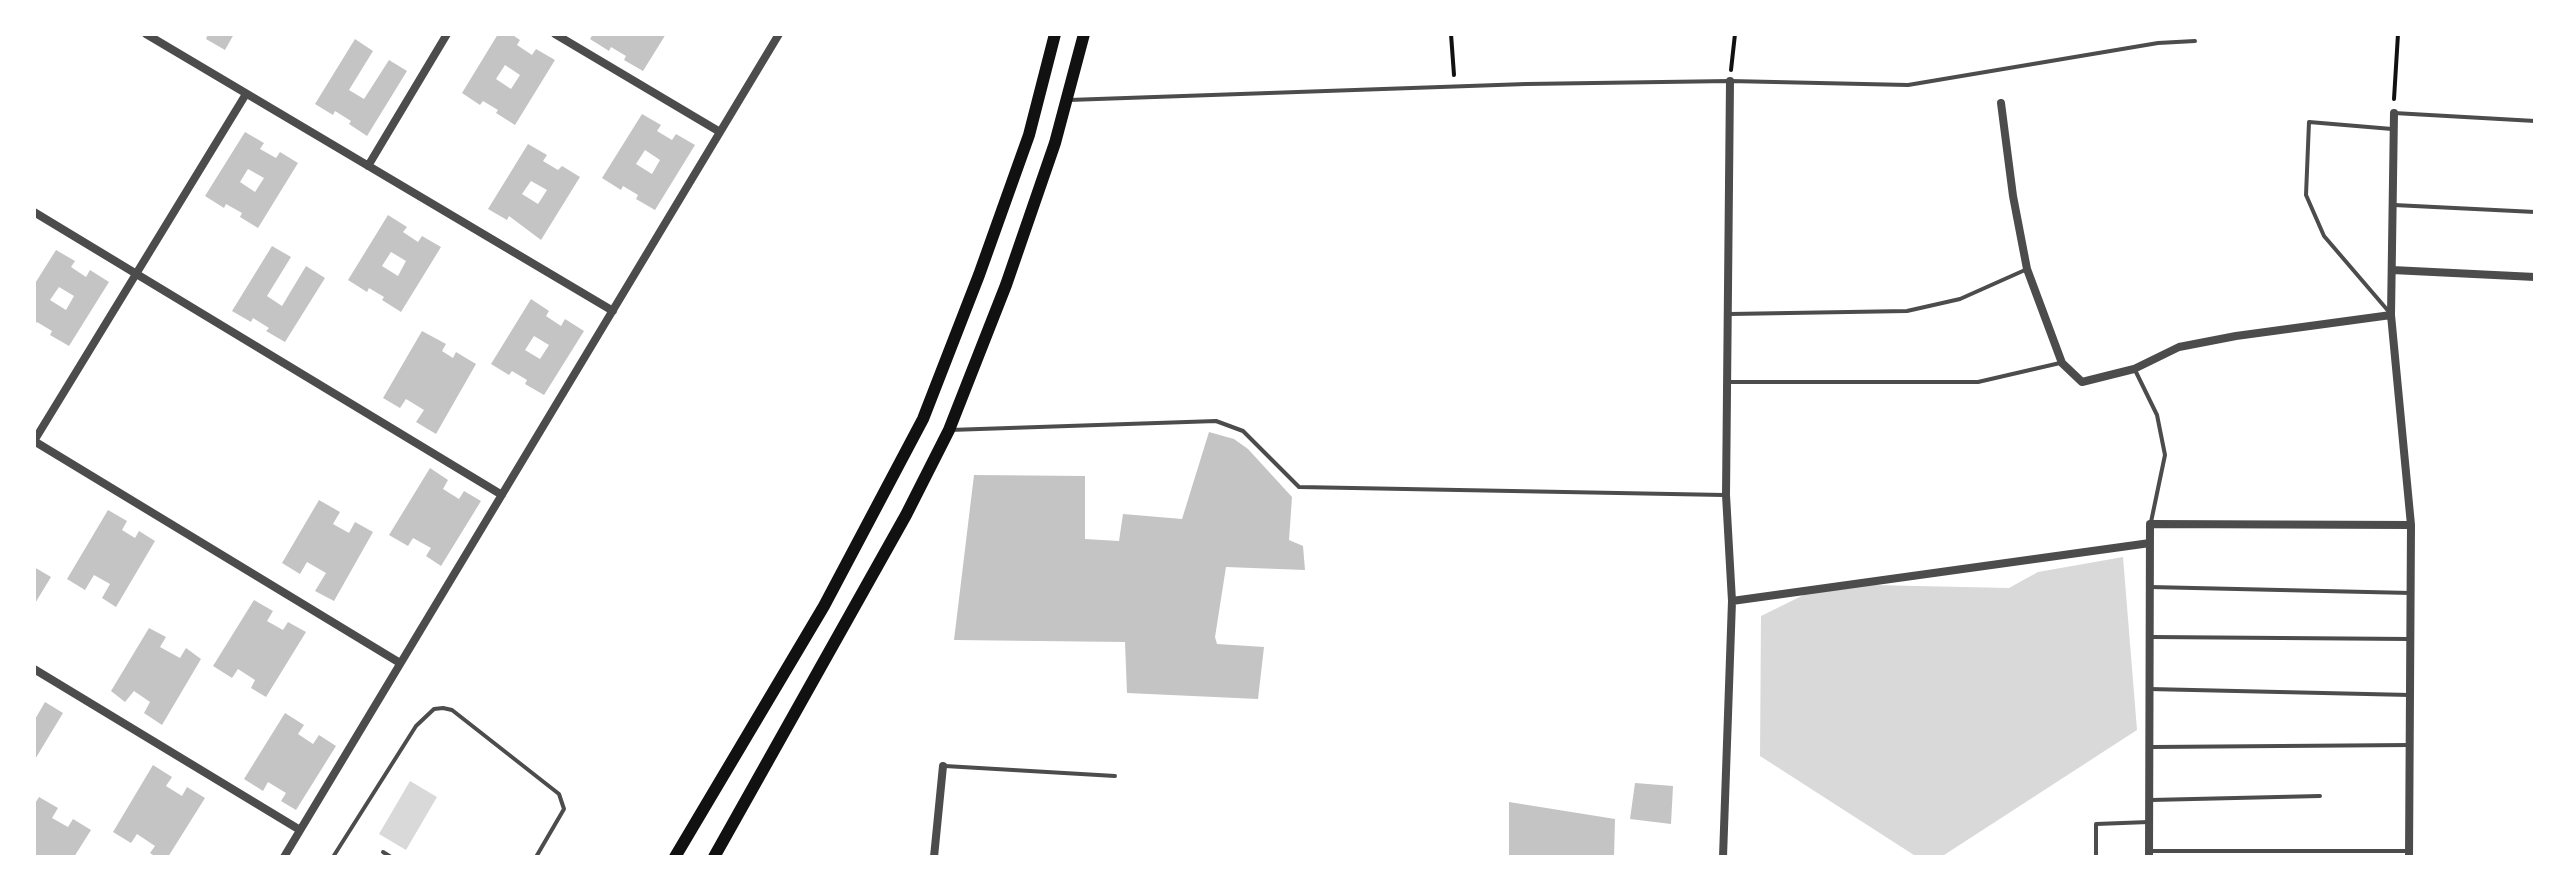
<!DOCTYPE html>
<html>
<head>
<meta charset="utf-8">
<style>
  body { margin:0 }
  #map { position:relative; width:2569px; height:891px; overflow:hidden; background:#fff; font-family:"PT Sans Narrow",sans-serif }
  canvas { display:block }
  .frame { position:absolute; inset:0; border:36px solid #fff; pointer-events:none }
</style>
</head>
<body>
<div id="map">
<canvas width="2569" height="891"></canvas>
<div class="frame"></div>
</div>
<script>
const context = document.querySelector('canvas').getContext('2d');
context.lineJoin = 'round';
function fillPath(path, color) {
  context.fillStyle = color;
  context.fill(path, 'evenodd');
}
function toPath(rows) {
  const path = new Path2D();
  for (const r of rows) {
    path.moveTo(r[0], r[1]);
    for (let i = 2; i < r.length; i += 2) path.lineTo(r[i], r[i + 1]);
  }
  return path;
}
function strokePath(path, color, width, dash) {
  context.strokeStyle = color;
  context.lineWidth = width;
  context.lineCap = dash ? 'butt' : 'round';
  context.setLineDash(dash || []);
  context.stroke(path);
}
const water = toPath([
  [2123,557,2137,730,1941,857,1917,857,1760,756,1761,616,1826,584,2009,588,2038,572],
  [410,781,437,797,406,850,379,834]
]);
const building = toPath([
  [208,34,234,34,225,50,206,39],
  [498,34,511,34,520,40,517,45,532,55,536,49,555,60,515,125,496,113,498,110,483,101,480,105,462,93],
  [505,65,520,75,511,89,496,79],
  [593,34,640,35,666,34,643,71,624,60,626,56,611,47,609,51,590,39],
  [355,39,373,51,349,90,364,99,389,60,407,71,367,136,349,124,351,121,335,111,333,115,315,104],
  [642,114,661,125,657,131,672,140,676,134,695,145,655,210,636,199,638,195,623,186,621,190,602,178],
  [645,150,660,160,652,174,636,164],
  [245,132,264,143,260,149,276,158,280,152,298,163,258,228,240,217,242,213,226,204,224,208,205,196],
  [248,169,264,178,255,192,240,182],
  [528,144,547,155,543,161,558,170,562,166,580,177,541,240,509,216,507,220,488,209],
  [531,181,547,190,538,204,522,194],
  [388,215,407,227,403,232,418,242,422,236,441,247,401,312,382,300,384,297,369,288,367,292,348,280],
  [391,252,406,261,398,276,382,266],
  [272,246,291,257,267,296,282,306,306,266,325,278,285,342,266,331,269,328,253,318,251,322,232,311],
  [56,250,75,261,71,267,86,277,90,270,109,282,69,346,50,335,52,331,37,322,34,326,34,285],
  [59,287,74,296,66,310,50,300],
  [531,299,549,311,546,316,561,326,565,319,584,331,544,395,525,384,527,380,512,371,509,375,491,364],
  [534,336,549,345,540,359,525,350],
  [422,331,446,344,442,351,453,358,456,352,476,364,436,434,416,422,424,410,406,399,400,408,383,398],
  [1209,432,1234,439,1248,449,1292,497,1289,540,1303,546,1305,570,1226,567,1215,637,1217,644,1264,647,1258,699,1127,693,1125,642,954,640,974,475,1085,476,1085,539,1119,541,1123,514,1182,519],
  [430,468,448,480,443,489,459,499,464,491,481,501,441,566,426,556,431,548,413,538,408,546,389,535],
  [319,500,340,512,333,524,349,533,355,522,373,532,334,601,315,591,326,573,307,562,300,574,282,563],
  [108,510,127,521,122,530,135,538,139,531,155,541,116,607,102,598,110,584,94,575,85,590,67,579],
  [34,567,51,577,34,605],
  [254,600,273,611,267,621,283,630,288,622,306,632,266,697,251,688,255,680,238,669,232,678,213,666],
  [149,628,166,637,160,647,180,658,186,648,201,659,162,725,144,713,150,702,134,691,125,702,111,691],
  [45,702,63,713,34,761,34,721],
  [285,713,304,725,298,734,313,744,319,735,336,746,296,810,281,801,286,793,268,782,263,791,244,779],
  [153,765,172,777,166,786,182,796,187,787,205,798,168,857,156,857,150,853,155,846,137,834,131,843,113,832],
  [1635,783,1673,786,1671,824,1630,819],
  [39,797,58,808,52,818,68,827,73,819,91,830,74,857,34,857,34,805],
  [1509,802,1615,819,1614,857,1509,857]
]);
const path = toPath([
  [1451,34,1454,75],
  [1731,70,1735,34],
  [2394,99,2398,34]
]);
const service = toPath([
  [1069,100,1526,84,1730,81,1908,85,2158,43,2195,41],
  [2394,113,2535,121],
  [2394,205,2535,212],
  [2390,313,2324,236,2306,195,2309,122,2392,129],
  [1730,314,1907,311,1960,299,2025,270],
  [2135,370,2157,415,2165,455,2151,522],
  [1727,382,1978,382,2060,363],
  [950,430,1216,421,1243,431,1299,487,1724,495],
  [2150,587,2411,593],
  [2152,637,2410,639],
  [2149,689,2410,695],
  [2152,747,2410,745],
  [945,766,1115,776],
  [2151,800,2320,796],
  [2151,851,2409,851],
  [383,852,391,857],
  [333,857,416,726,434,709,443,708,452,710,559,794,564,809,536,857],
  [2096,857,2096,824,2149,822]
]);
const minor = toPath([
  [146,34,613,311],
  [555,34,720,132],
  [2001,103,2013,196,2027,269,2062,363,2082,382,2134,369,2179,347,2236,336,2391,315],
  [2394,113,2391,315,2411,525,2409,857],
  [368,166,447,34],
  [34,212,502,495],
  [2392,270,2535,277],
  [34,441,400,663],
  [34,441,246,94],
  [1732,601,2150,543],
  [34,669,300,830],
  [284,857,779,34],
  [934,857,943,766],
  [1723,857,1732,601,1726,495,1730,81],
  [2149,857,2150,524,2411,525]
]);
const secondary = toPath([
  [675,857,824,606,923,419,979,275,1029,135,1055,34],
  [714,857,906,515,949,430,1006,285,1055,143,1084,34]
]);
fillPath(water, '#d9d9d9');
fillPath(building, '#c4c4c4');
strokePath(path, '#111', 4);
strokePath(service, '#4c4c4c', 4);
strokePath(minor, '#4c4c4c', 8);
strokePath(secondary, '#111', 12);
</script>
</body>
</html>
